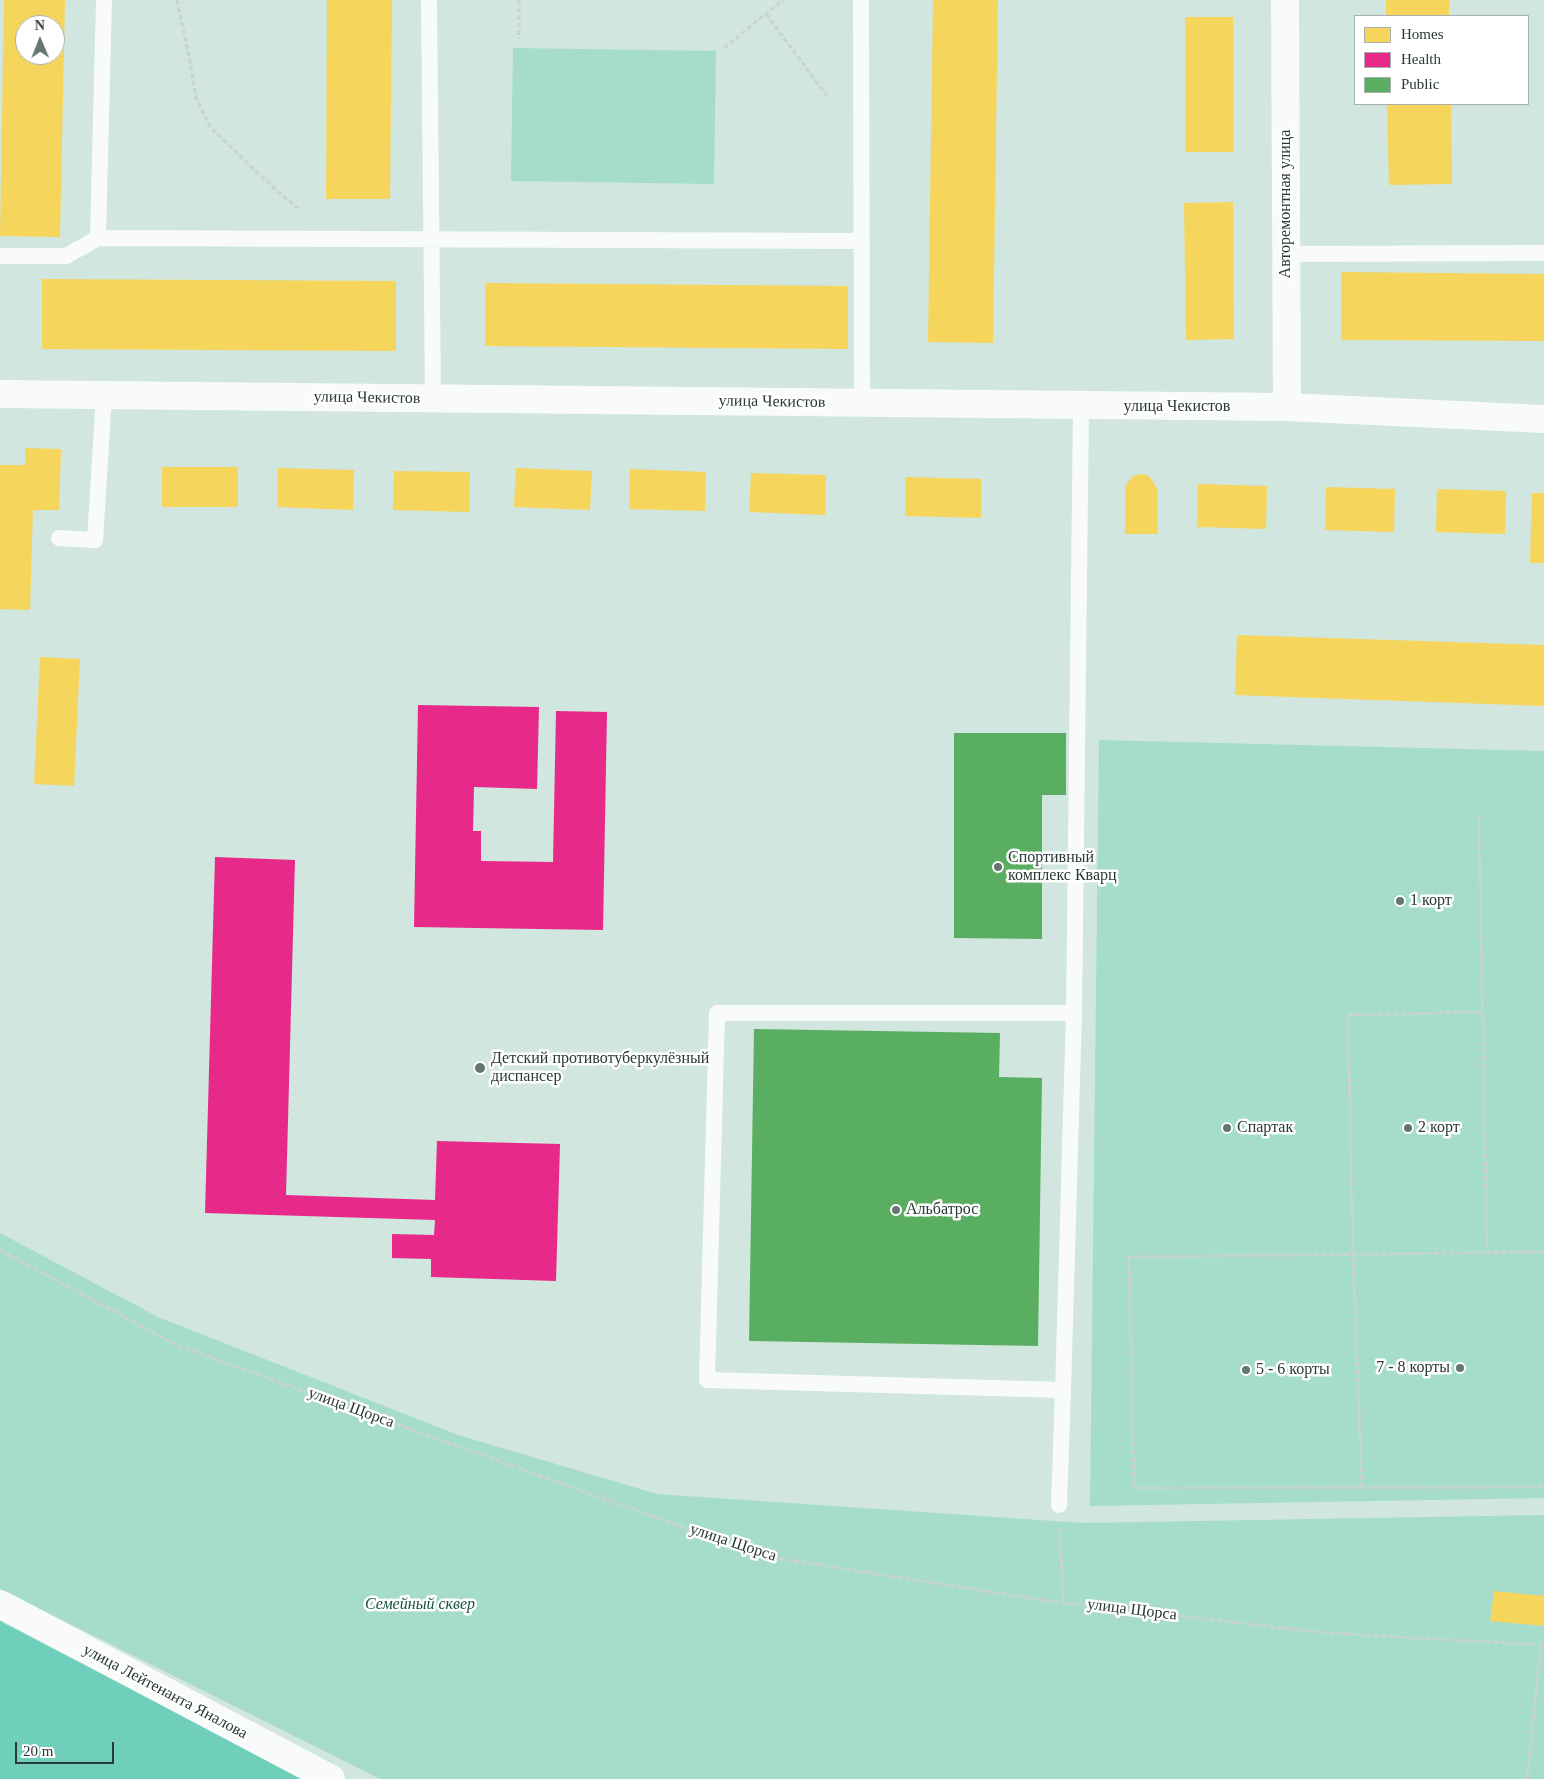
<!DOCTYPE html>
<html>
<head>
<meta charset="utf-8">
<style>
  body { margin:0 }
  #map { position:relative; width:1544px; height:1779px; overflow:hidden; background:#d0e6de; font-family:Georgia,serif }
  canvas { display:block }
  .legend { position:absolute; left:1354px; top:15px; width:175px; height:90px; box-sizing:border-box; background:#fff; border:1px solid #aab0ae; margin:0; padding:6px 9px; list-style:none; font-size:15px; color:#2a3935 }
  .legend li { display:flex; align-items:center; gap:10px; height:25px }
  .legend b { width:25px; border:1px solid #aab0ae }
  .north { position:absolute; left:15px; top:15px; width:50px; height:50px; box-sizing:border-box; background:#fff; border:1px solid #aab0ae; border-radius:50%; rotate:359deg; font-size:14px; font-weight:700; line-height:20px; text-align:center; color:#2a3935 }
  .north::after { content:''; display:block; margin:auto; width:18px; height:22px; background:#647670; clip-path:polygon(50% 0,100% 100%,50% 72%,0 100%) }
  .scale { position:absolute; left:15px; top:1742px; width:99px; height:22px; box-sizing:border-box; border:2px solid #2a3935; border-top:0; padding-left:6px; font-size:15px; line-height:18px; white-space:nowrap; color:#2a3935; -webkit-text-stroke:4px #fff; paint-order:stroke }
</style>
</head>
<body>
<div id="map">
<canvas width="1544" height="1779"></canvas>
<ul class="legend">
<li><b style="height:14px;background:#f6d55c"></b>Homes</li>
<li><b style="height:14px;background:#e7298a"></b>Health</li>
<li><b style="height:14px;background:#5aae61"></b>Public</li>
</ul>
<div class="north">N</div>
<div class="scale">20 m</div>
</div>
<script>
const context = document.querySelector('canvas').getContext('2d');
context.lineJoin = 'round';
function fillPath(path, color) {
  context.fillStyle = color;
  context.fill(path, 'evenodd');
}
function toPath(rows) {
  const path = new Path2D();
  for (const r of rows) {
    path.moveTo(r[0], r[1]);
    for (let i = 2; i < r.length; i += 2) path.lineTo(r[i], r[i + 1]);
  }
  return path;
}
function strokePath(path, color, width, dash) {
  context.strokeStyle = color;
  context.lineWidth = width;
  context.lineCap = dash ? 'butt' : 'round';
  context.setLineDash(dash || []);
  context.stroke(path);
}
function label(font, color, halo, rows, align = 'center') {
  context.font = font + ' Georgia,serif';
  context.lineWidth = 5;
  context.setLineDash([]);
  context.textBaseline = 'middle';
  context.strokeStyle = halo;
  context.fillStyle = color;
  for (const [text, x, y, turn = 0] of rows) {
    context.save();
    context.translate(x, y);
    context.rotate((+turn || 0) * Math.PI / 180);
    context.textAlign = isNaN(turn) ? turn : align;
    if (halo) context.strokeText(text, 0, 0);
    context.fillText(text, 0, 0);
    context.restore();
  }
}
const green = toPath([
  [513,48,716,51,714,184,511,181],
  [1099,740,1544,751,1544,1498,1090,1506],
  [0,1233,158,1317,458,1435,657,1494,1083,1523,1544,1515,1544,1779,380,1779,0,1589]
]);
const forest = toPath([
  [0,1621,304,1779,0,1779]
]);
const homes = toPath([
  [4,0,65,0,60,237,0,236],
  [25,25,55,25,55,55,25,55],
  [327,0,392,0,390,199,326,199],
  [933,0,998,0,993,343,928,342],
  [1386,0,1449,0,1449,16,1386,16],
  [1185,17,1233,17,1233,152,1185,152],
  [1387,104,1451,104,1452,184,1389,185],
  [1233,202,1234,339,1186,340,1184,203],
  [1341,272,1544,274,1544,341,1341,340],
  [42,279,396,281,396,351,42,349],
  [485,283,848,286,848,349,485,346],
  [25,448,61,449,59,510,33,510,30,610,0,609,0,465,25,465],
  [162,467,238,467,238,507,162,507],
  [278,468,354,470,353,510,277,507],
  [516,468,592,471,590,510,514,507],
  [630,469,706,472,705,511,629,509],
  [394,471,470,472,469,512,393,510],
  [751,473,826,475,825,515,749,512],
  [1141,474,1149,476,1157,488,1158,534,1125,534,1125,486,1133,476],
  [905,477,981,479,981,518,905,516],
  [1198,484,1267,486,1266,529,1197,527],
  [1326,487,1395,489,1394,532,1325,530],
  [1437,489,1506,491,1505,534,1436,532],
  [1532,493,1544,493,1544,563,1530,563],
  [1237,635,1544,645,1544,706,1235,695],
  [40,657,80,659,74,786,34,784],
  [1494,1591,1544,1596,1544,1626,1490,1621]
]);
const health = toPath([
  [418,705,539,707,537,789,474,787,473,831,481,831,481,861,553,862,556,711,607,712,603,930,414,927],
  [215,857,295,860,286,1195,435,1200,437,1141,560,1144,556,1281,431,1277,431,1259,392,1258,392,1234,434,1235,435,1220,205,1213]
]);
const public = toPath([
  [954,733,1066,733,1066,795,1042,795,1042,939,954,938],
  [754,1029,1000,1033,999,1077,1042,1078,1038,1346,749,1341]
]);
const path = toPath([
  [177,0,189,56,196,98,211,128,280,194,300,209],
  [519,0,519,39],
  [766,14,827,96],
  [724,48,783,0],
  [1479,816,1487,1254],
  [0,1250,176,1345,763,1556,1049,1601,1327,1633,1544,1645],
  [1544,1252,1129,1257,1134,1488,1544,1487],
  [1362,1487,1353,1254,1348,1015,1482,1012],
  [1060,1528,1063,1602],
  [1527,1779,1541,1645]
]);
const lane = toPath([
  [429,0,433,399],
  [861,0,862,403],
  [98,238,104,0],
  [1286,254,1544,253],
  [0,256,66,256,98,238,862,241],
  [59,538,95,540,104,396],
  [1074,1013,717,1013,707,1380,1063,1390,1074,1013,1081,406],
  [1059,1505,1063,1390]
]);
const street = toPath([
  [1285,0,1287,407]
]);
const secondary = toPath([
  [0,394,1287,407,1544,419],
  [0,1604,331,1779]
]);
const markers = [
  [998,867,5,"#647670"],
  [1400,901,5,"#647670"],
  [480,1068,6,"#647670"],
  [1227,1128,5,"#647670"],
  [1408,1128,5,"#647670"],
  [896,1210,5,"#647670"],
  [1460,1368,5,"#647670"],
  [1246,1370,5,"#647670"]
];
const streetNames = [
  ["Авторемонтная улица",1286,204,-90],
  ["улица Чекистов",367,398,1],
  ["улица Чекистов",772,402,1],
  ["улица Чекистов",1177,407],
  ["улица Щорса",351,1408,20],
  ["улица Щорса",733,1543,18],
  ["улица Щорса",1132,1610,7],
  ["улица Лейтенанта Яналова",165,1692,28]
];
const poiNames = [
  ["Спортивный",1008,858],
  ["комплекс Кварц",1008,876],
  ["1 корт",1410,901],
  ["Детский противотуберкулёзный",491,1059],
  ["диспансер",491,1077],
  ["Спартак",1237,1128],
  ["2 корт",1418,1128],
  ["Альбатрос",906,1210],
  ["7 - 8 корты",1450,1368,"right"],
  ["5 - 6 корты",1256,1370]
];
const parkNames = [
  ["Семейный сквер",420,1605]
];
fillPath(green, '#a5dccc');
fillPath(forest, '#70cfbb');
fillPath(homes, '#f6d55c');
fillPath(health, '#e7298a');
fillPath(public, '#5aae61');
strokePath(path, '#cbd2d0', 3, [5, 2.5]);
strokePath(lane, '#f8fbfa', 16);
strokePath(street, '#f8fbfa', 28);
strokePath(secondary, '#f8fbfa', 28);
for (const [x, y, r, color] of markers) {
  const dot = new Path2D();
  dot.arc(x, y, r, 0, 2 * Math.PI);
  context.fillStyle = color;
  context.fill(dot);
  strokePath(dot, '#fff', 2);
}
label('16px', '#2a3935', '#fff', streetNames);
label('16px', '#2a3935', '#fff', poiNames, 'left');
label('italic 16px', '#155043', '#fff', parkNames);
</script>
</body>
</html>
